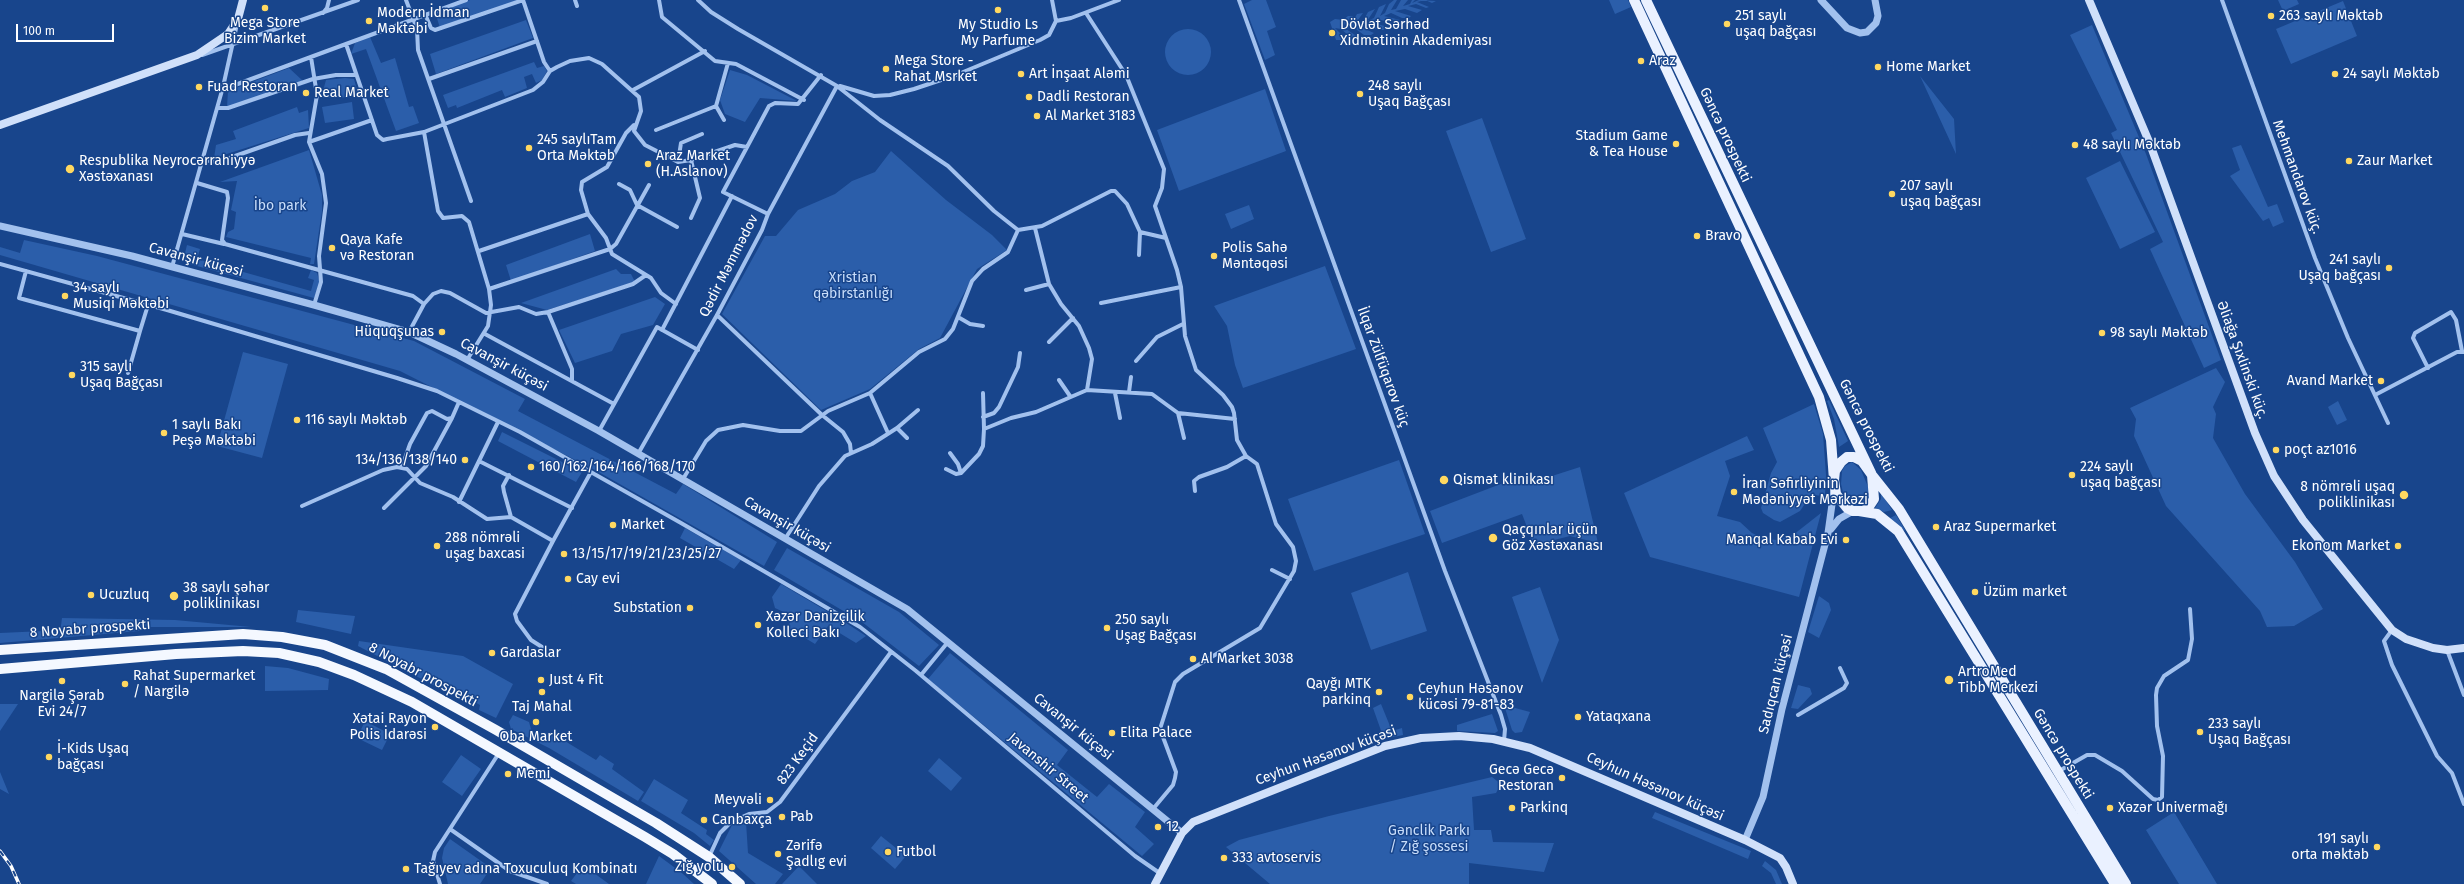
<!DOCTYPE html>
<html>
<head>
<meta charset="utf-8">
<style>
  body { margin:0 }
  #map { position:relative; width:2464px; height:884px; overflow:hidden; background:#18458c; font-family:"Fira Sans",sans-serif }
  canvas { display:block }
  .scale { position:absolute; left:16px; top:24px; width:98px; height:18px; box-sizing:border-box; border:2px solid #fff; border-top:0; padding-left:5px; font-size:12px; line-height:14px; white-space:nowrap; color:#fff; -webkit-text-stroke:3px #18458c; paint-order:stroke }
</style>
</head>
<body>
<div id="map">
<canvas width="2464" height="884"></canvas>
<div class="scale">100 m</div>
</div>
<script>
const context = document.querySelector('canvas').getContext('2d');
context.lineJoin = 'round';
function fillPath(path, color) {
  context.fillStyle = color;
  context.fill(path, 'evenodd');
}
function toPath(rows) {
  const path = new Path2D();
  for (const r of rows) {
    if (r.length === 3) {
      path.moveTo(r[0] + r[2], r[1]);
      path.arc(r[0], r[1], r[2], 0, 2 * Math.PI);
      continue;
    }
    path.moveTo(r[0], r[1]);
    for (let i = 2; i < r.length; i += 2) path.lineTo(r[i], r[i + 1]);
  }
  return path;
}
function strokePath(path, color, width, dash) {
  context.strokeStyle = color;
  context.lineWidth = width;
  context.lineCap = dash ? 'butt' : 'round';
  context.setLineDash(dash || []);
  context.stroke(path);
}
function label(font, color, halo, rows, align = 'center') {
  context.font = font + ' "Fira Sans",sans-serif';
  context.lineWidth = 3;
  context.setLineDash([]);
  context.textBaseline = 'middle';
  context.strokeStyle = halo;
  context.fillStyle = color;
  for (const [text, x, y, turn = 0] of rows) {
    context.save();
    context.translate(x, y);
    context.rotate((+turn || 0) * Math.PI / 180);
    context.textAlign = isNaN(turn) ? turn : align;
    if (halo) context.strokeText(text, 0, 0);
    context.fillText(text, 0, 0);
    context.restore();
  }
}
const green = toPath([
  [470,0,520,0,440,28,435,12],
  [1252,0,1266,0,1276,27,1267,31,1275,55,1265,60,1244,4],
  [1394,0,1397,0,1391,10,1396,9,1401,0,1408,0,1403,6,1410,4,1412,0,1415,0,1412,3,1419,0,1436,1,1432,3,1425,0,1417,2,1429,7,1426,8,1416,4,1408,6,1422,10,1417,13,1405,9,1395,11,1411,16,1409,18,1402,18,1391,13,1384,16,1400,20,1395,23,1376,19,1370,22,1388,27,1383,30,1374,29,1363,24,1358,26,1374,33,1371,35,1364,35,1353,27,1346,29,1361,39,1354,40,1341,29,1335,28,1347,40,1336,40,1330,22,1335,19,1343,20,1348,16,1353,16,1343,26,1351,25,1357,14,1363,13,1355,24,1362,23,1368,12,1375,9,1367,21,1374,18,1379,7,1386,4,1380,16,1385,13,1389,4],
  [1609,0,1628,0,1631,7,1615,14],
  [2278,0,2297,0,2299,4,2283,11],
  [2343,1,2357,36,2291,64,2276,29],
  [526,20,533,38,436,74,430,54],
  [2092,25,2146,154,2221,360,2204,368,2150,249,2163,242,2111,133,2117,130,2070,35],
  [1188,52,23],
  [370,37,381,63,395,58,409,107,413,106,419,123,396,131,366,49,351,54,355,43],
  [534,62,537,68,544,66,547,71,542,80,536,83,532,74,524,77,527,88,505,97,502,90,457,108,456,105,448,108,443,95],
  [289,68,303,81,227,107,228,91],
  [730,70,747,75,797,101,760,98,745,122,725,114,720,100],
  [1920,76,1954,119,1956,154],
  [345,78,354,79,359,97,321,98,326,80],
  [1265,89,1286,151,1179,191,1157,130],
  [352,102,354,119,325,123,322,107],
  [297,107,299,113,308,110,309,128,214,158,216,145,236,139,233,131],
  [1482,118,1526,239,1491,252,1446,131],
  [2241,145,2268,207,2277,204,2284,222,2273,227,2269,218,2263,221,2230,176,2240,170,2232,148],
  [309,150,322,195,322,211,314,264,310,264,311,258,226,237,228,232,234,229,236,212,231,210,237,181,220,182],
  [891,151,946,200,992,235,1007,250,977,269,940,338,919,349,870,389,821,410,722,314,765,236,776,236,798,210,835,194,852,181,875,172],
  [2120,161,2155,232,2120,249,2086,178],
  [1249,205,1254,219,1231,229,1225,214],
  [590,234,595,251,511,281,506,265],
  [24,240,97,256,414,341,525,399,518,411,676,494,683,484,777,542,764,566,595,470,400,371,0,255,0,247,20,253],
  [187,245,200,249,197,259,311,291,314,280,308,278,311,270,317,273,320,283,314,298,186,263,184,257],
  [1325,266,1356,349,1243,388,1235,365,1227,326,1214,306],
  [616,269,621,274,631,274,635,282,547,310,521,303],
  [655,297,665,304,653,325,621,334,612,351,575,363,559,330],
  [243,352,288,364,262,458,217,446],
  [2216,368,2225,382,2213,407,2216,414,2213,438,2245,494,2295,562,2323,609,2294,626,2267,627,2260,611,2166,506,2134,436,2136,419,2130,408],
  [1829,400,1848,441,1839,447,1834,419,1827,401],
  [2338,401,2347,420,2337,425,2328,407],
  [1814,404,1823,434,1826,475,1825,496,1811,495,1800,511,1780,522,1774,520,1763,513,1761,508,1771,473,1777,462,1763,428],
  [502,432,582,472,576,482,498,441],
  [1747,436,1754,450,1725,461,1730,476,1717,516,1740,522,1752,533,1765,539,1777,540,1793,535,1821,513,1799,597,1650,557,1624,493],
  [1399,460,1425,534,1314,571,1288,499],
  [1852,462,1861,470,1871,494,1867,503,1857,507,1845,501,1841,484,1842,471,1845,466],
  [1580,467,1598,543,1570,536,1534,545,1522,514,1442,543,1430,511,1519,477,1524,485],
  [1881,493,1892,510,1884,512,1875,508,1881,499],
  [1896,515,1905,530,1903,531,1890,518],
  [685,528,741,560,734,569,680,538],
  [787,548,899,612,939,645,919,666,862,622,774,570],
  [1408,572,1427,631,1371,650,1351,593],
  [781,584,840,619,866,636,856,643,828,626,815,644,787,627,794,617,775,608,772,597],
  [1540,587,1559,640,1542,683,1512,597],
  [1819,596,1829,603,1831,610,1819,638,1808,632],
  [298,610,355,616,351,634,296,622],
  [62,618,175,620,251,627,143,627,139,631,0,643,0,633,44,631,60,633],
  [359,641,463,656,513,684,496,718,479,710,480,705,453,690,443,690,358,646],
  [950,653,1068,750,1057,765,1097,797,1109,784,1145,812,1135,827,1154,844,1142,856,928,679],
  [265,666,288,668,329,679,328,690,265,691],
  [1798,685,1810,688,1812,694,1798,709,1791,708],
  [0,704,18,704,0,731],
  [1381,704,1392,731,1402,728,1403,735,1384,739,1373,708],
  [1504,705,1530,712,1522,732,1515,733,1512,730],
  [1492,714,1498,731,1495,733,1457,731,1457,725],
  [513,715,529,722,533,736,550,732,596,760,600,755,614,764,612,769,644,792,638,801,549,748,511,729,509,722],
  [365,721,390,734,382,750,357,738],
  [461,755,481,769,462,796,442,782],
  [939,758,962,778,951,791,928,771],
  [0,772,9,794,0,789],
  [1492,777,1501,784,1496,793,1472,797,1474,830,1491,830,1493,842,1554,843,1544,872,1469,863,1469,884,1270,884,1226,847,1239,840,1329,816],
  [654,779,688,800,681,813,707,830,706,834,714,840,710,846,694,833,641,801],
  [1655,812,1751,851,1748,859,1652,818],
  [2174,812,2217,884,2179,884,2146,830],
  [746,822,748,853,783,874,775,884,756,884,719,851,732,825],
  [881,836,906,856,895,869,871,848],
  [450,839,491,868,480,884,448,884,442,858,444,848],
  [659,856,682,873,694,884,646,884],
  [1765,861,1776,870,1782,884,1776,884,1771,873,1762,866],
  [583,865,609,884,576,884,571,881],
  [799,866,817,884,782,884]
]);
const minor = toPath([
  [406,0,417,29,418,50,471,201],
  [523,0,544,62,550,71],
  [575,0,577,6],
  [659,0,662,17,715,61,736,64,804,100],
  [698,0,711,12,738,29,837,86,880,120,948,166,994,211,1018,230,1042,226,1111,191,1115,191,1127,204,1140,232,1166,238],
  [1239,0,1445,571,1501,715,1505,729,1504,741],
  [2222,0,2315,258,2348,338,2388,423],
  [323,13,327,8,329,0],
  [1086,13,1126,75,1164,169,1162,188,1155,206,1177,270,1181,287,1185,336,1196,370,1223,395,1232,407,1234,413,1237,440,1246,456,1257,464,1276,524,1293,547,1296,561,1294,571,1260,628,1183,674,1175,682,1160,729,1176,772,1175,778,1173,785,1153,809],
  [425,14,431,28,435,30,523,0],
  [1056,21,1071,18,1119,0],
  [346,44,466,0],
  [202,55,358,0],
  [311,57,317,95,309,142,322,174,326,203,319,256,321,282,314,305],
  [429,79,537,41],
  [840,86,874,96,890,95,914,89,956,75,1040,40,1049,35,1056,21,1052,0],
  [223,87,235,85,346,44,377,135,383,140,387,139,424,132,533,90,543,82,550,71,557,67,570,61,589,58,602,64,639,97,641,111,634,131,645,145,678,162,691,160,735,145,747,147],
  [633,90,705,51],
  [716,106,724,120],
  [217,108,228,108,313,79,336,75,356,75],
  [656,130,716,106,728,63],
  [424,132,438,211,443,218,462,216,469,222,489,289,491,305,488,326,467,360],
  [309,142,372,120],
  [203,160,218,162,295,135,309,133],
  [691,160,700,198,691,218],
  [678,162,681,143,702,134],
  [197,183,227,192,228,198,222,240,225,244,413,296,424,304],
  [619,184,630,190,637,205,677,227],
  [588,214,581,190,582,182,607,167,626,133,634,125],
  [768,214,723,192,769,106,775,103,798,104,821,75],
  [1035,228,1049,284,1061,304,1079,326,1089,348,1092,359,1087,390],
  [182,234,224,244],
  [479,251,588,214,606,238,612,254,651,278,661,293,676,304],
  [1139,255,1140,232],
  [0,264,167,310,397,378,437,391,520,432,681,523,860,627,916,671,1135,856,1161,874],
  [172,267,223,87,237,24],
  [26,271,19,298,140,331,148,305],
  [489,289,610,249,616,244,649,185],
  [1026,290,1049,284],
  [1101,303,1181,287],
  [548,312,572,369,572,381],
  [717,315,822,415,843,432,850,444,851,453],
  [958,317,970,324,983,326],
  [662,330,732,196],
  [409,332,424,304,433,294,441,291,450,293,486,313,519,307,536,314,548,312,633,284,646,275],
  [485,334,614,404],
  [1049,342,1073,318],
  [1136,361,1157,337,1183,324],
  [2428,368,2413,338,2415,333,2451,312,2456,320,2462,351],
  [128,373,140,331],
  [1059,380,1070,396],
  [1129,392,1131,377],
  [870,393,888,433],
  [983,393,984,429],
  [1115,393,1120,418],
  [2375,395,2457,352,2464,352],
  [1178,413,1184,438],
  [983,417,994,413,999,407,1018,367,1020,353],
  [897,428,918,410],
  [599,431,657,327,698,350],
  [950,453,958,464,961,473],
  [638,454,717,315,762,230,768,214,837,86],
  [479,461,572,508],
  [402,467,410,444,427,413,432,411,447,419,452,418,459,402],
  [946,469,956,474,961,473,979,454,983,446,984,429,1011,418,1036,412,1087,390,1152,394,1178,413,1235,419],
  [509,475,503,486,504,492,511,517],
  [683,479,706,441,718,430,743,425,780,431,801,431,828,411,870,393,919,352,945,339,953,329,972,281,983,269,1008,252,1018,230],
  [1195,491,1194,481,1199,477,1227,467,1246,456],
  [459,502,498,422],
  [302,506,383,470,397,467,407,469,420,483,453,497,487,519,511,517,553,541,515,614,517,621,531,640,542,647],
  [384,508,426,466,452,418],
  [785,539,819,486,845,456,872,444,897,428,907,438],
  [553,541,591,472],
  [1272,570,1290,579],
  [2392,630,2384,641,2392,665,2437,756,2452,773,2464,804],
  [2447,650,2464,695],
  [921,675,948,642],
  [1798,715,1844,688,1847,683,1840,668],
  [2059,771,2087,755,2095,755,2122,771,2153,799,2158,800,2162,797,2163,756,2157,726,2156,695,2157,688,2164,676,2188,660,2192,639,2190,609],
  [450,829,510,871,547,884],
  [709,857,720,833,731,822,749,814,767,812,780,802,891,652],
  [440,884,433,861,435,852,499,753]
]);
const tertiary = toPath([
  [1821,0,1847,28,1860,33,1867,32,1876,23,1878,16,1875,0],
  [0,226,132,256,314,305,409,332,456,354,599,431,907,609,1182,833],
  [1831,529,1839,519,1853,511],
  [1745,840,1763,797,1782,709,1828,533,1834,490]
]);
const secondary = toPath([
  [2089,0,2150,144,2255,433,2274,476,2303,520,2392,630,2406,639,2433,648,2447,650,2464,648],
  [0,125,197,55,228,34,238,19,243,0],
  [1155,884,1182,833,1193,822,1385,746,1421,738,1459,736,1493,739,1530,748,1745,840,1780,858,1786,867,1793,884]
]);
const primary = toPath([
  [1634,0,1819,397,1831,440,1834,480],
  [1646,0,1872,475,1899,509,2126,884],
  [1847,457,1854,457,1862,461,1872,475,1874,499,1868,508,1863,511,1853,511,1847,508,1836,494,1834,480,1835,471,1841,462,1847,457],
  [1859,511,1877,514,1898,531,2115,884]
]);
const trunk = toPath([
  [0,650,243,634,282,637,325,645,386,669,496,730,656,823,709,857,740,884],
  [0,669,176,654,243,651,279,653,319,662,354,675,412,702,645,837,673,854,712,884]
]);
const rail = toPath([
  [0,851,11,866,19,884]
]);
const markers = [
  [265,8,4,"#ffd860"],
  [998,10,4,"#ffd860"],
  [2271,16,4,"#ffd860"],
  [369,21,4,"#ffd860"],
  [1727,24,4,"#ffd860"],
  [1332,33,4,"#ffd860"],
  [1641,61,4,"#ffd860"],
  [1878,67,4,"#ffd860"],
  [886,69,4,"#ffd860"],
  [1021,74,4,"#ffd860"],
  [2335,74,4,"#ffd860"],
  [199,87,4,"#ffd860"],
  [306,93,4,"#ffd860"],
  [1360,94,4,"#ffd860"],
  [1029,97,4,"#ffd860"],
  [1037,116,4,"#ffd860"],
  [1676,144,4,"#ffd860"],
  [2075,145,4,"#ffd860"],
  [529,148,4,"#ffd860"],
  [2349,161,4,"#ffd860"],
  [648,164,4,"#ffd860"],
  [70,169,5,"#ffd860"],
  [1892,194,4,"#ffd860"],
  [1697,236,4,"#ffd860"],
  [332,248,4,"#ffd860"],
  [1214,256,4,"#ffd860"],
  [2389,268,4,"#ffd860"],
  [65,296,4,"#ffd860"],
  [442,332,4,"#ffd860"],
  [2102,333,4,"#ffd860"],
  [72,375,4,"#ffd860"],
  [2381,381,4,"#ffd860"],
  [297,420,4,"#ffd860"],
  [164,433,4,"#ffd860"],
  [2276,450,4,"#ffd860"],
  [465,460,4,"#ffd860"],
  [531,467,4,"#ffd860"],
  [2072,475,4,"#ffd860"],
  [1444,480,5,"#ffd860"],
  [1734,492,4,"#ffd860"],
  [2404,495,5,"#ffd860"],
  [613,525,4,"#ffd860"],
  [1936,527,4,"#ffd860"],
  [1493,538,5,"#ffd860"],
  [1846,540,4,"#ffd860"],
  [437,546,4,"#ffd860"],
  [2398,546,4,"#ffd860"],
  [564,554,4,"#ffd860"],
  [568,579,4,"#ffd860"],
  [1975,592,4,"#ffd860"],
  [91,595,4,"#ffd860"],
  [174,596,5,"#ffd860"],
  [690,608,4,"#ffd860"],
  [758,625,4,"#ffd860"],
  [1107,628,4,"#ffd860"],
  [492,653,4,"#ffd860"],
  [1193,659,4,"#ffd860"],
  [541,680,4,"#ffd860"],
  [1949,680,5,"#ffd860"],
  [62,681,4,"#ffd860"],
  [125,684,4,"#ffd860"],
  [542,692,4,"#ffd860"],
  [1379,692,4,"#ffd860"],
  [1410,697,4,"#ffd860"],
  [1578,717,4,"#ffd860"],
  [536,722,4,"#ffd860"],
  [435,727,4,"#ffd860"],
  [2200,732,4,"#ffd860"],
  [1112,733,4,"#ffd860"],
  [49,757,4,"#ffd860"],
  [508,774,4,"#ffd860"],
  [1562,778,4,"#ffd860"],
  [770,800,4,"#ffd860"],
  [1512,808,4,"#ffd860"],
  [2110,808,4,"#ffd860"],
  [782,817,4,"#ffd860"],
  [704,820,4,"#ffd860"],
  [1158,827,4,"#ffd860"],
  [2377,847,4,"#ffd860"],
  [888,852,4,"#ffd860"],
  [778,854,4,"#ffd860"],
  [1224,858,4,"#ffd860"],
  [732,867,4,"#ffd860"],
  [406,869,4,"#ffd860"]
];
const poiNames = [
  ["Modern İdman",377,13],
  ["Məktəbi",377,29],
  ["251 saylı",1735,16],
  ["uşaq bağçası",1735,32],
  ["263 saylı Məktəb",2279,16],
  ["Mega Store",265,23,"center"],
  ["Bizim Market",265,39,"center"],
  ["My Studio Ls",998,25,"center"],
  ["My Parfume",998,41,"center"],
  ["Dövlət Sərhəd",1340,25],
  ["Xidmətinin Akademiyası",1340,41],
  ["Mega Store -",894,61],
  ["Rahat Msrket",894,77],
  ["Araz",1649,61],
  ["Home Market",1886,67],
  ["Art İnşaat Aləmi",1029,74],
  ["24 saylı Məktəb",2343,74],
  ["248 saylı",1368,86],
  ["Uşaq Bağçası",1368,102],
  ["Fuad Restoran",207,87],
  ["Real Market",314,93],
  ["Dadli Restoran",1037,97],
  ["Al Market 3183",1045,116],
  ["Stadium Game",1668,136,"right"],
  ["& Tea House",1668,152,"right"],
  ["245 saylıTam",537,140],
  ["Orta Məktəb",537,156],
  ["48 saylı Məktəb",2083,145],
  ["Araz Market",656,156],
  ["(H.Aslanov)",656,172],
  ["Respublika Neyrocərrahiyyə",79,161],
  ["Xəstəxanası",79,177],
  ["Zaur Market",2357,161],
  ["207 saylı",1900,186],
  ["uşaq bağçası",1900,202],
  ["Bravo",1705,236],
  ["Qaya Kafe",340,240],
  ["və Restoran",340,256],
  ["Polis Sahə",1222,248],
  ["Məntəqəsi",1222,264],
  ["241 saylı",2381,260,"right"],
  ["Uşaq bağçası",2381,276,"right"],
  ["34 saylı",73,288],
  ["Musiqi Məktəbi",73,304],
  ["Hüquqşunas",434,332,"right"],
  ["98 saylı Məktəb",2110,333],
  ["315 saylı",80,367],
  ["Uşaq Bağçası",80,383],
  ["Avand Market",2373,381,"right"],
  ["116 saylı Məktəb",305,420],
  ["1 saylı Bakı",172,425],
  ["Peşə Məktəbi",172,441],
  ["poçt az1016",2284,450],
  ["134/136/138/140",457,460,"right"],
  ["160/162/164/166/168/170",539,467],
  ["224 saylı",2080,467],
  ["uşaq bağçası",2080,483],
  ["Qismət klinikası",1453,480],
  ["İran Səfirliyinin",1742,484],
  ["Mədəniyyət Mərkəzi",1742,500],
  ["8 nömrəli uşaq",2395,487,"right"],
  ["poliklinikası",2395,503,"right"],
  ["Market",621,525],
  ["Araz Supermarket",1944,527],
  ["Qaçqınlar üçün",1502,530],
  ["Göz Xəstəxanası",1502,546],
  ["288 nömrəli",445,538],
  ["uşag baxcasi",445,554],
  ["Manqal Kabab Evi",1838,540,"right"],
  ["Ekonom Market",2390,546,"right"],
  ["13/15/17/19/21/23/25/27",572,554],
  ["Cay evi",576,579],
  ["38 saylı şəhər",183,588],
  ["poliklinikası",183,604],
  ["Üzüm market",1983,592],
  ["Ucuzluq",99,595],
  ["Substation",682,608,"right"],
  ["Xəzər Dənizçilik",766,617],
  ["Kolleci Bakı",766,633],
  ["250 saylı",1115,620],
  ["Uşag Bağçası",1115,636],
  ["Gardaslar",500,653],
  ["Al Market 3038",1201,659],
  ["ArtroMed",1958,672],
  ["Tibb Merkezi",1958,688],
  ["Rahat Supermarket",133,676],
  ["/ Nargilə",133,692],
  ["Just 4 Fit",549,680],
  ["Qayğı MTK",1371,684,"right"],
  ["parkinq",1371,700,"right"],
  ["Ceyhun Həsənov",1418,689],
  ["kücəsi 79-81-83",1418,705],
  ["Nargilə Şərab",62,696,"center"],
  ["Evi 24/7",62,712,"center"],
  ["Taj Mahal",542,707,"center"],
  ["Yataqxana",1586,717],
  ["Xətai Rayon",427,719,"right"],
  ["Polis İdarəsi",427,735,"right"],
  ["233 saylı",2208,724],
  ["Uşaq Bağçası",2208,740],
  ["Elita Palace",1120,733],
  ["Oba Market",536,737,"center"],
  ["İ-Kids Uşaq",57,749],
  ["bağçası",57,765],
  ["Gecə Gecə",1554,770,"right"],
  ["Restoran",1554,786,"right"],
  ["Memi",516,774],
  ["Meyvəli",762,800,"right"],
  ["Parkinq",1520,808],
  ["Xəzər Univermağı",2118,808],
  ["Pab",790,817],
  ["Canbaxça",712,820],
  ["12",1166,827],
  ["191 saylı",2369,839,"right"],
  ["orta məktəb",2369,855,"right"],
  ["Zərifə",786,846],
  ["Şadlıg evi",786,862],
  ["Futbol",896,852],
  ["333 avtoservis",1232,858],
  ["Zığ yolu",724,867,"right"],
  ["Tağıyev adına Toxuculuq Kombinatı",414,869]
];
const streetNames = [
  ["Gəncə prospekti",1725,135,65],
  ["Mehmandarov küç.",2297,177,70],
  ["Cavanşir küçəsi",196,260,15],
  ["Qədir Məmmədov",729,266,-63],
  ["Əliağa Şıxlinski küç.",2242,360,70],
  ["Cavanşir küçəsi",504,365,28],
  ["İlqar Zülfüqarov küç",1383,367,70],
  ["Gəncə prospekti",1866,426,63],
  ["Cavanşir küçəsi",787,525,30],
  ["8 Noyabr prospekti",90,629,-4],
  ["8 Noyabr prospekti",423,675,28],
  ["Sadıqcan küçəsi",1776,684,-76],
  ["Cavanşir küçəsi",1073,727,39],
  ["Gəncə prospekti",2063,754,59],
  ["Ceyhun Həsənov küçəsi",1326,756,-20],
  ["823 Keçid",798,759,-54],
  ["Javanshir Street",1048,768,40],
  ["Ceyhun Həsənov küçəsi",1655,787,24]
];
const parkNames = [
  ["İbo park",280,206],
  ["Xristian",853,278],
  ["qəbirstanlığı",853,294],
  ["Gənclik Parkı",1429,831],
  ["/ Zığ şossesi",1429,847]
];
fillPath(green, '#2b5eaa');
strokePath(minor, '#a2c1ee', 4);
strokePath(tertiary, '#a2c1ee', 7);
strokePath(secondary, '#d0e0fa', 8);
strokePath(primary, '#eaf1ff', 10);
strokePath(trunk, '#f4f8ff', 10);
strokePath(rail, '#fff', 3.5);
strokePath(rail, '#18458c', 2, [6]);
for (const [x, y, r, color] of markers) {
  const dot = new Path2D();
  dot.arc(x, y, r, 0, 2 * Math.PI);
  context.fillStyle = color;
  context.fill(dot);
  strokePath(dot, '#18458c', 1.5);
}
label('14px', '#fff', '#18458c', poiNames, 'left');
label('14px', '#fff', '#18458c', streetNames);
label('14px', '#c8ddfa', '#18458c', parkNames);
</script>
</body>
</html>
